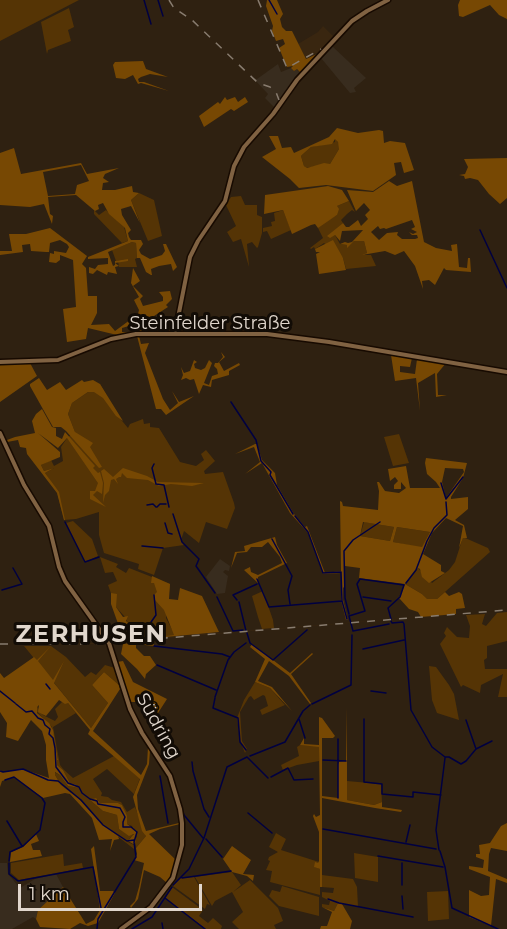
<!DOCTYPE html>
<html>
<head>
<meta charset="utf-8">
<style>
  body { margin:0 }
  #map { position:relative; width:507px; height:929px; overflow:hidden; background:#2f2111; font-family:Montserrat,sans-serif }
  canvas { display:block }
  .scale { position:absolute; left:18px; top:884px; width:184px; height:27px; box-sizing:border-box; border:3px solid #e1d7cd; border-top:0; padding-left:8px; font-size:18px; line-height:21px; white-space:nowrap; color:#e1d7cd; -webkit-text-stroke:4px #120c06; paint-order:stroke }
</style>
</head>
<body>
<div id="map">
<canvas width="507" height="929"></canvas>
<div class="scale">1 km</div>
</div>
<script>
const context = document.querySelector('canvas').getContext('2d');
context.lineJoin = 'round';
function fillPath(path, color) {
  context.fillStyle = color;
  context.fill(path, 'evenodd');
}
function toPath(rows) {
  const path = new Path2D();
  for (const r of rows) {
    path.moveTo(r[0], r[1]);
    for (let i = 2; i < r.length; i += 2) path.lineTo(r[i], r[i + 1]);
  }
  return path;
}
function strokePath(path, color, width, dash) {
  context.strokeStyle = color;
  context.lineWidth = width;
  context.lineCap = dash ? 'butt' : 'round';
  context.setLineDash(dash || []);
  context.stroke(path);
}
function label(font, color, halo, rows, align = 'center') {
  context.font = font + ' Montserrat,sans-serif';
  context.lineWidth = 6;
  context.setLineDash([]);
  context.textBaseline = 'middle';
  context.strokeStyle = halo;
  context.fillStyle = color;
  for (const [text, x, y, turn = 0] of rows) {
    context.save();
    context.translate(x, y);
    context.rotate((+turn || 0) * Math.PI / 180);
    context.textAlign = isNaN(turn) ? turn : align;
    if (halo) context.strokeText(text, 0, 0);
    context.fillText(text, 0, 0);
    context.restore();
  }
}
const built = toPath([
  [323,26,335,38,331,44,332,46,321,58,316,53,306,59,298,44,318,32],
  [507,610,94,644,0,645,94,643]
]);
const industrial = toPath([
  [332,46,366,78,354,88,356,92,350,93,321,58],
  [278,64,281,72,291,68,294,71,296,69,302,74,275,108,265,98,268,94,253,78,257,79],
  [220,559,230,566,229,571,225,570,223,572,228,576,225,593,217,594,206,577],
  [0,863,7,863,8,874,20,888,35,879,56,874,63,887,38,910,36,919,33,917,12,929,0,929]
]);
const green = toPath([
  [0,0,79,0,0,41],
  [69,8,74,27,68,30,71,41,48,50,47,54,41,22],
  [335,138,340,145,339,149,330,164,306,168,304,166,301,156,303,154,311,147,335,142],
  [139,193,154,200,162,236,148,241,131,200],
  [241,196,245,205,257,205,257,215,262,217,262,233,258,247,257,248,252,242,247,244,249,267,241,239,233,242,227,232,236,226,226,205,231,197],
  [349,201,355,212,352,210,347,214,341,220,343,223,328,236,335,235,340,244,347,245,347,247,354,241,364,241,367,253,364,255,371,255,376,266,346,269,343,258,324,243,315,249,314,247,311,249,310,248,323,238,318,228,320,225,337,215,337,206],
  [94,210,99,215,106,210,124,227,128,241,122,243,94,214],
  [283,210,291,230,271,239,267,231,263,232,263,228,272,226,271,222,275,221,274,213],
  [132,242,136,243,137,258,135,259,137,267,119,267,118,261,128,259,116,261,112,250],
  [100,384,118,416,128,428,130,424,143,419,144,424,150,423,150,427,159,428,180,462,196,466,204,460,201,454,206,450,215,461,204,471,205,474,223,472,234,503,235,508,227,529,206,522,199,543,184,531,181,540,184,545,163,548,154,575,138,569,139,564,104,553,99,535,99,512,76,519,64,520,57,492,45,473,54,468,44,471,41,465,51,460,54,466,63,461,61,447,67,438,75,432,68,414,72,403],
  [399,434,409,463,393,466,384,437],
  [73,521,92,539,98,556,85,562,66,523],
  [364,522,394,527,390,541,360,536],
  [397,527,430,532,422,548,393,542],
  [463,537,488,548,490,552,437,599,427,600,422,594,405,584,418,568,432,583,449,570,455,562],
  [100,557,118,564,116,567,126,573,129,568,170,584,166,618,175,635,141,638,137,636,135,628,129,625,125,617,116,607,108,585,117,581,113,572,105,573],
  [263,591,273,620,274,628,262,629,258,617,252,596],
  [507,612,507,641,487,646,487,658,484,660,485,669,507,669,507,697,498,697,503,674,481,685,480,693,463,685,461,687,440,644,446,636,444,633,447,627,457,637,469,638,470,626,466,615,485,614,482,624,486,626,497,613],
  [24,646,51,646,66,657,85,677,91,672,96,675,105,665,115,668,119,685,104,672,92,685,108,703,91,728],
  [429,666,436,667,449,685,454,694,459,720,437,713,432,700],
  [255,682,270,688,285,705,262,715,260,710,268,706,265,696,263,695,254,700,251,696,249,697,240,712,242,741,247,749,245,753,240,741,237,718,244,700],
  [62,702,68,703,76,713,53,727,60,765,63,769,73,778,114,756,140,778,134,794,107,769,93,779,102,793,101,796,108,797,112,800,121,802,127,812,135,807,146,836,136,848,135,840,137,836,132,826,127,824,127,818,122,805,118,803,100,803,97,799,90,800,103,811,117,815,119,829,129,835,134,835,130,838,128,842,134,845,134,849,103,825,79,799,61,785,55,775,54,772,60,775,68,786,80,788,75,784,70,783,63,770,57,765,57,760,58,759,52,727,36,711,38,705,38,708,43,715,55,721,58,717,55,709],
  [300,745,319,746,319,761,297,765,283,770,281,765,299,756,297,747],
  [347,781,381,784,382,802,374,805,347,800],
  [276,833,286,839,281,850,319,862,315,867,320,869,320,895,270,882,272,871,266,870,270,861,268,860,269,857,278,852,269,847],
  [354,853,378,857,378,882,355,878],
  [63,854,64,866,82,863,83,868,19,880,11,873,11,863],
  [232,872,241,885,233,892,250,880,278,908,283,921,274,925,276,929,239,929,232,922,243,912,232,892,215,901,212,906,195,877],
  [322,875,353,879,357,887,358,907,338,903,334,911,322,907,322,904,329,905,330,901,322,897,322,892,333,893,334,888,322,887],
  [194,877,210,905,207,904,205,909,173,886,181,878],
  [282,886,319,897,319,916,279,906,269,896,272,890,280,892],
  [172,887,203,910,199,916,208,923,213,918,222,926,221,929,206,929,165,898],
  [448,891,449,919,428,921,427,892]
]);
const forest = toPath([
  [267,0,277,0,283,14,280,19,282,27,286,31,292,31,306,59,304,60,317,54,319,56,302,74,297,69,294,71,291,68,293,66,287,67,279,48,285,44,283,39,276,41,272,31,273,26,266,6],
  [460,0,507,0,507,19,499,15,490,5,463,17,459,16,458,5],
  [143,61,146,69,168,77,150,74,141,77,138,79,139,82,144,82,169,91,141,83,138,84,133,75,125,79,116,78,113,65,115,62],
  [225,97,227,100,235,97,238,102,245,97,248,102,234,111,231,109,204,127,199,116,218,102,220,104],
  [337,128,358,133,379,130,383,131,384,143,390,141,405,143,414,170,404,173,401,162,394,163,396,175,373,191,326,185,299,188,290,179,262,157,276,149,269,136,278,136,282,148,291,147,294,153,329,137],
  [335,139,338,142,339,149,330,164,324,163,307,168,304,166,301,156,303,154,311,147,332,144],
  [14,148,21,174,81,163,87,174,119,168,105,174,103,178,109,182,103,183,102,190,115,190,132,186,133,192,139,193,131,200,140,223,131,206,121,209,122,215,131,230,128,233,129,237,131,240,141,240,143,244,139,250,141,254,150,259,162,255,165,251,163,244,166,244,177,267,173,271,171,264,159,266,151,269,152,275,151,275,146,272,140,258,137,258,136,243,132,242,108,252,113,266,115,265,115,261,128,259,128,261,115,263,119,266,115,267,117,274,108,272,107,275,97,270,93,274,89,273,89,267,95,269,98,265,108,264,108,258,88,259,88,257,128,241,125,228,109,214,103,203,98,205,99,209,95,211,76,195,48,197,50,214,53,216,52,224,44,204,30,207,0,205,0,153],
  [81,165,89,181,77,185,75,194,48,196,43,172],
  [507,158,507,198,500,204,489,194,478,180,470,178,465,179,464,176,459,175,465,174,468,167,464,159],
  [389,181,397,186,412,181,424,242,436,248,452,251,451,245,457,244,459,267,467,268,468,258,470,258,471,272,446,270,444,268,435,285,429,280,422,281,423,289,415,266,404,251,395,255,385,251,362,255,367,253,364,241,354,241,347,248,347,245,340,244,345,242,348,243,352,242,363,230,342,231,340,241,335,235,330,238,327,236,343,223,346,227,349,227,358,220,361,226,368,219,365,215,370,210,364,203,356,211,347,190,373,192],
  [412,220,415,227,411,229,417,232,413,234,409,232,412,235,417,235,418,238,415,239,402,239,397,235,398,232,387,233,379,240,371,232,378,226,380,229,384,228,386,229],
  [328,186,342,190,349,201,337,206,339,209,337,215,318,228,315,224,311,225,292,234,283,210,264,214,265,195],
  [50,228,87,256,82,264,86,268,88,296,97,296,97,313,91,325,109,324,115,331,138,314,139,310,134,300,139,297,131,283,133,268,140,281,133,286,143,296,140,299,143,306,163,301,163,297,159,292,170,291,172,299,166,305,168,307,154,316,160,325,170,331,165,332,152,317,151,320,159,332,136,333,129,326,122,328,122,332,134,333,117,336,68,355,117,335,88,328,86,339,67,342,63,309,76,307,73,260,60,255,60,260,56,263,49,262,50,253,54,254,54,251,66,253,69,247,67,244,60,240,50,243,49,252,46,252,31,251,30,244,22,245,23,252,0,255,0,251,12,251,9,234,26,234],
  [333,240,343,258,346,270,319,274,316,254,320,252,316,252,315,249],
  [137,336,139,336,141,344,149,343,145,353,163,399,170,410,178,403,172,391,179,402,194,396,166,415,161,409,156,409],
  [221,352,225,357,219,362,224,371,239,363,240,365,229,371,229,375,212,380,211,387,203,385,199,394,194,379,190,380,186,378,181,380,183,375,181,367,184,373,190,371,194,360,197,362,194,364,195,368,201,370,205,368,209,360,212,363,204,383,209,385,212,376,218,374,217,369,214,366,215,363,218,363,223,357],
  [391,355,412,358,410,367,400,366,400,372,415,374,417,359,446,363,437,374,438,395,447,395,436,397,435,373,418,383,420,411,416,378,395,381],
  [30,363,37,376,0,402,0,364],
  [39,378,47,390,60,382,66,390,82,380,84,382,93,380,100,384,123,421,116,416,103,398,94,392,88,392,72,403,68,414,75,432,93,443,90,447,102,467,99,468,66,431,61,427,53,427,30,386,30,384],
  [42,409,52,427,56,428,56,436,62,439,65,432,95,466,93,468,98,473,100,472,103,483,102,494,97,491,93,495,106,507,90,499,90,491,95,491,98,483,67,438,58,448,38,433,60,452,60,457,41,465,44,471,54,468,45,473,59,492,65,520,64,520,57,493,27,454,26,448,20,447,18,440,7,442,7,440,15,437,35,433,32,421,36,414],
  [255,444,257,444,262,460,275,473,277,485,294,514,305,527,307,526,325,573,341,571,340,501,342,502,343,506,378,510,379,491,377,482,379,482,385,491,399,493,406,488,401,482,401,489,394,489,394,485,398,481,395,477,390,481,388,469,406,466,410,488,440,488,436,482,427,474,425,463,426,458,467,463,463,478,451,497,451,499,468,497,468,509,455,520,464,525,467,538,463,538,459,548,463,526,446,518,432,533,423,554,441,565,441,571,445,573,429,583,422,577,420,569,418,568,405,584,422,594,427,599,437,599,445,592,449,596,459,592,462,594,465,608,456,609,456,614,421,617,418,612,409,609,399,598,405,584,359,578,360,568,345,566,345,586,343,588,343,600,348,620,346,620,341,600,341,573,323,574,308,533,290,513,262,463,245,474,260,462,254,447,235,454],
  [445,468,463,469,464,472,446,498,442,482],
  [363,522,394,527,390,541,360,536],
  [397,527,430,532,422,547,393,542],
  [123,468,147,476,158,482,204,483,192,486,171,484,159,486,148,480,127,478,122,473,121,477,119,477,116,479,118,484,114,479,111,480,109,491,105,495,103,503,104,483,101,471,104,469,113,477],
  [275,537,277,545,287,563,258,577,258,583,244,570,250,567,251,572,258,575,282,563,280,557,268,542,262,547,251,547,247,552,237,553,231,568,235,552,245,551,244,546],
  [152,576,170,584,169,599,178,600,180,588,202,596,219,632,123,641,125,638,136,638,135,634,131,627,121,632,111,604,111,593,117,594,116,607,123,617,128,616,126,621,135,628,137,636,141,638,174,635,164,610,155,600,154,595,157,592,154,583,151,583],
  [154,640,154,646,136,644,136,648,144,656,150,656,156,665,146,674,145,679,137,669,121,654,123,644],
  [252,644,290,673,312,653,313,654,291,674,311,703,310,704,289,676,269,661,258,681,272,687,292,711,270,688,255,682,265,659,250,647],
  [51,646,38,661,53,680,64,661,54,683,91,728,108,703,92,685,104,672,119,685,120,689,93,731,141,775,147,764,148,747,150,750,149,764,137,795,138,809,146,831,179,823,180,824,160,829,149,834,177,861,167,883,160,877,144,870,138,899,131,908,130,906,135,901,139,887,144,863,134,860,137,854,136,848,146,836,142,831,133,797,140,779,88,734,90,730,68,703,65,704,59,700,46,716,38,712,39,705,37,707,37,713,49,723,53,730,58,760,57,760,57,765,63,770,70,783,75,784,80,788,68,786,60,775,55,772,55,775,61,785,79,799,103,825,118,836,119,839,114,840,110,851,112,839,99,840,92,818,70,794,65,793,43,798,14,777,2,781,0,787,0,770,3,772,23,769,49,778,46,760,46,745,42,731,31,720,18,741,6,737,7,723,0,712,0,673,4,678,34,657,37,660],
  [123,661,133,682,167,699,158,713,140,702,129,702,117,662],
  [347,707,347,800,374,805,382,802,382,807,402,810,401,812,375,808,322,798,322,887,320,887,320,869,314,867,315,862,318,863,319,861,319,832,313,816,314,814,316,817,320,815,319,747,300,745,304,738,304,744,319,745,319,717,322,718,335,736,333,738,322,738,322,796,338,798,338,765,339,762,346,761],
  [96,798,100,803,118,803,122,805,127,816,127,824,137,831,135,845,128,841,134,834,129,836,119,829,117,815,103,811,90,800],
  [507,823,507,851,491,848,489,854,488,871,507,879,507,883,496,879,491,926,469,917,469,890,481,896,489,895,490,877,469,869,469,866,483,868,484,860,476,857,476,854,480,854,479,845,490,843,501,826],
  [36,834,39,841,31,844,33,850,40,850,42,856,10,862,11,852,23,847],
  [94,846,100,891,113,891,115,893,98,923,88,926,80,923,70,929,40,927,36,919,38,910,63,887,86,924,94,920,100,910,91,849],
  [232,846,251,860,243,874,254,875,253,881,247,876,232,872,223,859],
  [338,903,342,904,352,921,350,929,320,929,321,926,327,926,332,912,322,907,334,911]
]);
const stream = toPath([
  [144,0,151,24],
  [158,0,163,16],
  [269,0,277,14],
  [480,230,507,288],
  [231,402,256,440,261,461,271,472,270,475,293,514],
  [154,464,152,468,156,484,164,485,169,507],
  [441,483,446,499],
  [446,499,463,477],
  [147,505,153,504,156,507],
  [157,507,160,504,166,504],
  [173,514,182,542,199,559,196,566,215,593],
  [295,516,308,532,323,573,341,572,342,601,347,619],
  [65,522,85,562,99,557],
  [165,523,168,533,172,534],
  [272,539,292,576,288,590,290,604],
  [142,546,163,548],
  [257,579,269,607,342,601],
  [406,583,416,570,427,541,434,528,447,515,446,502],
  [2,590,22,584,13,568],
  [154,595,156,615,149,625,154,635],
  [217,597,233,631,243,630],
  [363,597,391,601],
  [237,600,233,595,257,584],
  [239,602,246,631],
  [349,614,345,598,344,551,353,540,380,522],
  [391,621,392,623,403,622,404,624,411,710,432,747,445,757,449,757,461,764,466,761,476,749,466,720],
  [389,624,353,631,349,616,365,611,357,584,360,579,404,585,400,597,388,608,391,619],
  [247,633,250,643,273,660,307,630],
  [45,637,62,641,83,630],
  [154,646,222,654,230,657],
  [363,649,404,640],
  [157,665,216,690],
  [46,684,50,689],
  [0,691,15,703],
  [371,691,386,693],
  [215,697,228,660,234,652,246,643],
  [215,698,213,708,238,718,240,742,246,750],
  [16,704,26,712,32,711,38,718,43,720,45,725,50,729,49,734,53,738,55,748,56,767,68,783,79,787,82,793,90,799,97,801,98,804,120,808,125,817,123,822,123,827,131,827,137,832,134,842,136,857,98,919,97,929],
  [312,704,351,685,352,635],
  [299,719,305,738],
  [364,719,364,782,382,784,382,794,413,797,413,792,441,795],
  [338,739,338,798],
  [476,749,492,741],
  [250,756,285,742,303,711,310,705],
  [323,760,346,761],
  [192,762,193,771,204,809,209,817],
  [0,771,3,772,23,769,48,780,58,781,81,800,103,825,127,841,134,840],
  [160,776,168,823],
  [271,777,288,768,294,780,313,779],
  [173,779,184,815,203,838],
  [5,780,14,777,42,798,45,803,40,830,23,846,10,852,9,861],
  [248,813,272,833],
  [7,821,22,846],
  [323,829,436,849],
  [206,839,222,857],
  [406,842,410,825],
  [439,850,436,830,445,758],
  [440,851,445,867,452,908,498,929],
  [378,856,443,867],
  [9,863,9,874,18,881,93,867,101,908],
  [402,863,402,885],
  [182,878,231,871],
  [173,885,189,869,204,838,227,767,247,757,268,778],
  [402,896,403,909],
  [165,898,205,929],
  [328,899,339,903,413,917],
  [162,923,163,929],
  [132,929,152,917,172,887]
]);
const secondary = toPath([
  [175,333,190,257,198,241,225,201,234,166,244,147,273,114,297,80,352,21,367,11,388,0],
  [0,362,58,360,111,339,136,334,267,334,329,342,507,372],
  [0,433,24,485,49,526,59,567,65,581,109,643,130,709,142,733,170,776,180,809,182,823,182,845,173,878,151,907,121,929]
]);
const rail = toPath([
  [169,0,174,8,192,20,258,83,270,87,276,92,279,100],
  [258,0,287,68,321,49],
  [0,644,92,644,507,610]
]);
const streetNames = [
  ["Steinfelder Straße",210,324],
  ["Südring",158,726,61]
];
const districtNames = [
  ["ZERHUSEN",91,635]
];
fillPath(built, '#392610');
fillPath(industrial, '#382c1e');
fillPath(green, '#553405');
fillPath(forest, '#774803');
strokePath(stream, '#000041', 1.5);
strokePath(secondary, '#170a00', 7);
strokePath(secondary, '#806242', 4);
strokePath(rail, '#887c6f', 1.5, [8, 8]);
label('18px', '#e1d7cd', '#120c06', streetNames);
context.letterSpacing = '1.5px';
label('bold 24px', '#e1d7cd', '#120c06', districtNames);
context.letterSpacing = '0px';
</script>
</body>
</html>
